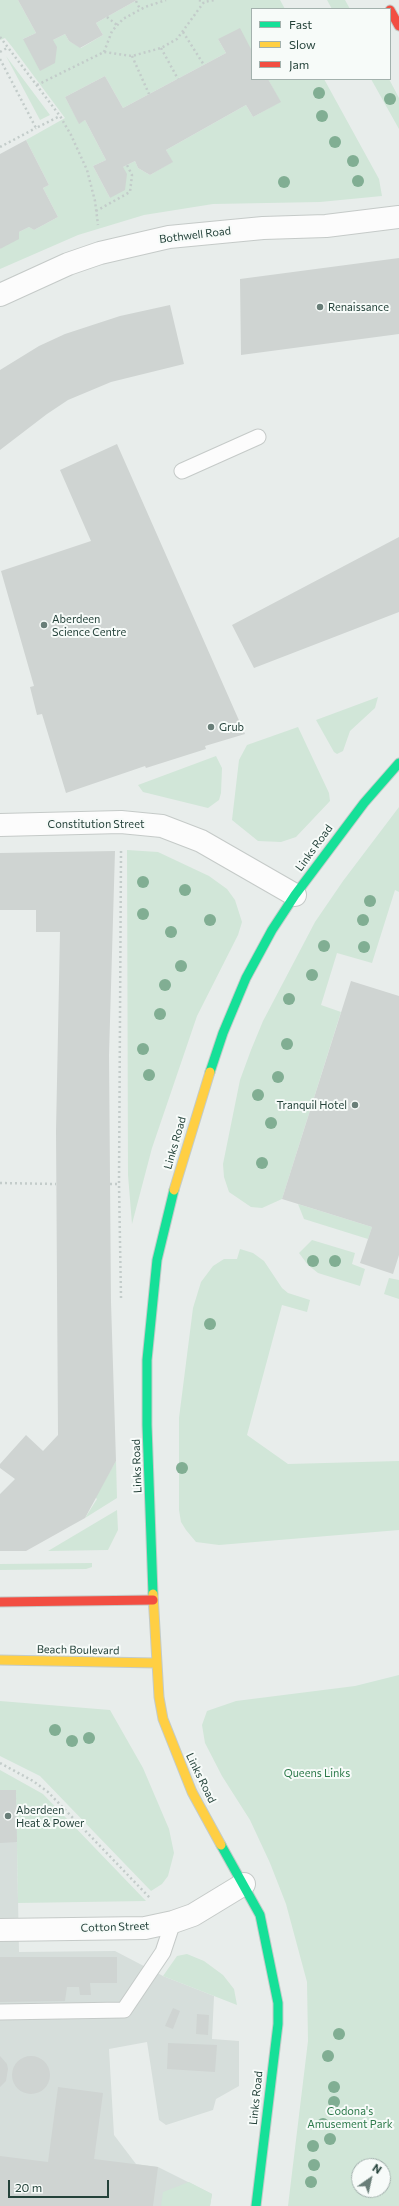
<!DOCTYPE html>
<html>
<head>
<meta charset="utf-8">
<style>
  body { margin:0 }
  #map { position:relative; width:399px; height:2206px; overflow:hidden; background:#e8edeb; font-family:Commissioner,sans-serif }
  canvas { display:block }
  .legend { position:absolute; left:251px; top:8px; width:140px; height:72px; box-sizing:border-box; background:#f7fbf9; border:1px solid #a3b1ad; margin:0; padding:5px 7px; list-style:none; font-size:12px; color:#24423a }
  .legend li { display:flex; align-items:center; gap:8px; height:20px }
  .legend b { width:20px; border:1px solid #a3b1ad }
  .north { position:absolute; left:351px; top:2158px; width:40px; height:40px; box-sizing:border-box; background:#f7fbf9; border:1px solid #a3b1ad; border-radius:50%; rotate:34deg; font-size:11px; font-weight:700; line-height:16px; text-align:center; color:#24423a }
  .north::after { content:''; display:block; margin:auto; width:14px; height:18px; background:#697e78; clip-path:polygon(50% 0,100% 100%,50% 72%,0 100%) }
  .scale { position:absolute; left:8px; top:2180px; width:101px; height:18px; box-sizing:border-box; border:2px solid #24423a; border-top:0; padding-left:5px; font-size:12px; line-height:14px; white-space:nowrap; color:#24423a; -webkit-text-stroke:3px #f7fbf9; paint-order:stroke }
</style>
</head>
<body>
<div id="map">
<canvas width="399" height="2206"></canvas>
<ul class="legend">
<li><b style="height:5px;background:#16e098"></b>Fast</li>
<li><b style="height:5px;background:#ffcf43"></b>Slow</li>
<li><b style="height:5px;background:#f24e42"></b>Jam</li>
</ul>
<div class="north">N</div>
<div class="scale">20 m</div>
</div>
<script>
const context = document.querySelector('canvas').getContext('2d');
context.lineJoin = 'round';
function fillPath(path, color) {
  context.fillStyle = color;
  context.fill(path, 'evenodd');
}
function toPath(rows) {
  const path = new Path2D();
  for (const r of rows) {
    if (r.length === 3) {
      path.moveTo(r[0] + r[2], r[1]);
      path.arc(r[0], r[1], r[2], 0, 2 * Math.PI);
      continue;
    }
    path.moveTo(r[0], r[1]);
    for (let i = 2; i < r.length; i += 2) path.lineTo(r[i], r[i + 1]);
  }
  return path;
}
function strokePath(path, color, width, dash) {
  context.strokeStyle = color;
  context.lineWidth = width;
  context.lineCap = dash ? 'butt' : 'round';
  context.setLineDash(dash || []);
  context.stroke(path);
}
function label(font, color, halo, rows, align = 'center') {
  context.font = font + ' Commissioner,sans-serif';
  context.lineWidth = 4;
  context.setLineDash([]);
  context.textBaseline = 'middle';
  context.strokeStyle = halo;
  context.fillStyle = color;
  for (const [text, x, y, turn = 0] of rows) {
    context.save();
    context.translate(x, y);
    context.rotate((+turn || 0) * Math.PI / 180);
    context.textAlign = isNaN(turn) ? turn : align;
    if (halo) context.strokeText(text, 0, 0);
    context.fillText(text, 0, 0);
    context.restore();
  }
}
const built = toPath([
  [0,1790,16,1790,19,1952,115,1951,163,1976,214,1996,212,2039,239,2041,239,2086,216,2099,213,2110,166,2125,159,2120,147,2042,109,2049,114,2135,136,2164,158,2167,212,2194,210,2206,0,2206]
]);
const green = toPath([
  [0,0,18,0,36,33,23,39,53,40,65,34,69,41,81,48,103,35,96,23,137,0,280,0,285,9,252,9,252,51,218,39,226,53,123,108,105,76,65,97,79,123,85,120,106,160,93,166,110,198,123,167,135,161,138,168,150,175,172,162,166,150,246,105,253,117,280,102,268,79,324,79,379,179,382,196,320,202,213,204,144,215,78,235,0,269,0,249,19,232,29,227,34,230,58,217,43,188,49,185,26,140,65,118,13,48,5,38,0,40],
  [327,0,345,0,350,9,332,9],
  [6,56,50,115,40,120],
  [371,79,389,79,399,98,399,129],
  [378,697,375,708,350,731,343,751,337,754,334,752,316,720],
  [298,727,329,793,330,801,296,837,281,842,258,841,232,820,239,760,247,745],
  [216,756,222,768,221,793,219,800,208,808,143,792,138,785],
  [399,807,399,892,395,890,372,963,337,953,321,1005,341,1012,282,1199,262,1208,251,1207,229,1192,224,1177,223,1164,240,1080,251,1050,263,1021,315,922,343,881],
  [127,850,158,852,209,876,227,889,235,900,242,922,238,935,197,1016,152,1148,132,1224,128,1175],
  [298,1204,372,1227,368,1239,304,1219],
  [312,1240,355,1253,352,1264,365,1269,360,1286,318,1273,308,1265,299,1253],
  [240,1249,253,1253,264,1261,282,1288,288,1293,310,1300,307,1312,282,1305,247,1435,288,1464,399,1461,399,1530,219,1545,196,1542,186,1530,181,1522,179,1510,179,1418,193,1308,201,1282,213,1266,224,1259,237,1259],
  [389,1278,399,1280,399,1299,384,1294],
  [116,1461,117,1498,85,1518,97,1499,95,1497],
  [117,1510,118,1530,108,1550,48,1551],
  [92,1563,92,1567,86,1569,0,1570,0,1564],
  [399,1675,399,2206,288,2206,308,2041,307,1982,286,1904,270,1863,250,1820,222,1776,205,1743,202,1725,207,1711,236,1701,355,1686],
  [359,2166,383,2166,383,2190,359,2190],
  [0,1701,110,1710,143,1768,169,1829,174,1853,168,1876,162,1884,151,1891,40,1776,0,1756],
  [0,1770,43,1794,146,1901,18,1903,16,1790,0,1790],
  [187,1954,204,1961,223,1975,234,1989,237,2005,163,1976,177,1956],
  [189,2182,212,2194,210,2206,161,2206,163,2192]
]);
const building = toPath([
  [18,0,137,0,96,23,103,35,80,48,69,41,65,34,53,40,57,47,55,63,40,71,23,39,36,33],
  [240,28,252,51,252,79,268,79,281,102,253,117,246,105,166,150,173,162,150,175,138,168,135,161,123,167,127,174,125,190,110,198,93,166,106,160,85,120,79,124,65,97,105,76,123,108,226,53,218,39],
  [26,140,49,185,43,188,58,217,34,230,29,227,19,232,19,239,0,249,0,154],
  [399,258,399,334,241,355,240,279],
  [170,305,184,364,111,382,68,400,47,414,0,450,0,370,39,346,65,334,120,316],
  [117,444,245,734,205,746,206,749,146,768,145,766,66,793,42,714,37,715,30,687,34,686,1,571,91,541,60,470],
  [399,537,399,612,254,668,232,625],
  [115,851,109,1055,111,1302,116,1461,85,1518,26,1551,0,1551,0,1494,15,1479,0,1468,0,1464,26,1435,43,1451,58,1435,56,1131,60,932,36,932,36,910,0,910,0,853],
  [351,981,399,996,399,1255,393,1274,360,1263,372,1227,282,1199],
  [0,1790,16,1790,17,1842,0,1843],
  [0,1957,117,1957,117,1983,90,1983,91,1995,80,1995,79,1987,67,1987,65,2001,0,2002],
  [173,2008,180,2011,173,2029,165,2026],
  [197,2014,209,2015,208,2035,196,2034],
  [168,2043,217,2045,215,2072,167,2069],
  [0,2056,7,2064,8,2069,6,2081,0,2087],
  [31,2075,19],
  [58,2087,103,2093,94,2159,158,2167,153,2206,0,2206,0,2156,48,2162]
]);
const path = toPath([
  [199,0,204,2],
  [136,1,140,9],
  [107,17,117,25],
  [183,32,204,65],
  [0,37,60,116,71,135,87,170,95,201,98,225],
  [161,48,178,79],
  [0,52,7,48],
  [104,52,112,31,123,19,145,7,166,0],
  [132,56,149,94],
  [0,59,36,128,60,116],
  [37,85,104,52,132,56,161,48,177,39,204,2,215,0],
  [0,147,36,128],
  [96,211,130,192,132,175,127,165],
  [0,1183,56,1184],
  [110,1184,119,1184],
  [121,1298,119,1184,121,851],
  [0,1763,33,1781,48,1792,150,1898]
]);
const lane = toPath([
  [182,471,258,437],
  [0,2012,124,2010,163,1952,173,1922]
]);
const street = toPath([
  [0,295,68,264,100,253,169,237,263,228,326,226,399,217],
  [0,825,121,822,162,826,201,841,295,895],
  [0,1930,145,1928,173,1922,193,1915,244,1884]
]);
const fast = toPath([
  [210,1072,223,1033,246,978,272,930,295,895,364,803,399,763],
  [153,1594,147,1425,147,1360,157,1260,174,1190],
  [221,1845,260,1915,278,2003,278,2024,256,2206]
]);
const slow = toPath([
  [174,1190,210,1072],
  [153,1594,159,1697,163,1719,192,1792,221,1845],
  [0,1660,156,1663]
]);
const jam = toPath([
  [390,10,399,26],
  [0,1602,153,1600]
]);
const trees = [
  [319,93],
  [390,99],
  [322,116],
  [335,142],
  [353,161],
  [358,181],
  [284,182],
  [143,882],
  [185,890],
  [370,901],
  [143,914],
  [210,920],
  [363,920],
  [171,932],
  [324,946],
  [364,947],
  [181,966],
  [312,975],
  [165,985],
  [289,999],
  [160,1014],
  [287,1044],
  [143,1049],
  [149,1075],
  [278,1077],
  [258,1095],
  [271,1123],
  [262,1163],
  [313,1261],
  [335,1261],
  [210,1324],
  [182,1468],
  [55,1730],
  [89,1738],
  [72,1741],
  [339,2034],
  [328,2056],
  [334,2087],
  [334,2102],
  [323,2124],
  [330,2139],
  [313,2146],
  [314,2165],
  [311,2182]
];
const markers = [
  [320,307,4,"#697e78"],
  [44,625,4,"#697e78"],
  [211,727,4,"#697e78"],
  [355,1105,4,"#697e78"],
  [8,1816,4,"#697e78"]
];
const streetNames = [
  ["Bothwell Road",195,235,-7],
  ["Constitution Street",96,824],
  ["Links Road",314,848,-54],
  ["Links Road",175,1143,-74],
  ["Links Road",137,1466,-92],
  ["Beach Boulevard",78,1650,1],
  ["Links Road",201,1778,64],
  ["Cotton Street",115,1927,-2],
  ["Links Road",256,2098,-84]
];
const poiNames = [
  ["Renaissance",328,307],
  ["Aberdeen",52,619],
  ["Science Centre",52,632],
  ["Grub",219,727],
  ["Tranquil Hotel",347,1105,"right"],
  ["Aberdeen",16,1810],
  ["Heat & Power",16,1823]
];
const parkNames = [
  ["Queens Links",317,1773],
  ["Codona's",350,2111],
  ["Amusement Park",350,2124]
];
fillPath(built, '#d6dedb');
fillPath(green, '#d1e6d8');
fillPath(building, '#cfd4d2');
strokePath(lane, '#c5cac8', 17);
strokePath(street, '#c5cac8', 24);
strokePath(fast, '#c3cbc8', 11);
strokePath(slow, '#c3cbc8', 11);
strokePath(jam, '#c3cbc8', 11);
strokePath(path, '#c3ccca', 2.5, [2, 3]);
strokePath(lane, '#fcfcfc', 15);
strokePath(street, '#fcfcfc', 22);
strokePath(fast, '#16e098', 9);
strokePath(slow, '#ffcf43', 9);
strokePath(jam, '#f24e42', 9);
context.fillStyle = '#81ae93';
for (const [x, y] of trees) {
  context.beginPath();
  context.arc(x, y, 6, 0, 2 * Math.PI);
  context.fill();
}
for (const [x, y, r, color] of markers) {
  const dot = new Path2D();
  dot.arc(x, y, r, 0, 2 * Math.PI);
  context.fillStyle = color;
  context.fill(dot);
  strokePath(dot, '#f7fbf9', 1.5);
}
label('11px', '#24423a', '#f7fbf9', streetNames);
label('11px', '#24423a', '#f7fbf9', poiNames, 'left');
label('11px', '#2d7a4b', '#f7fbf9', parkNames);
</script>
</body>
</html>
